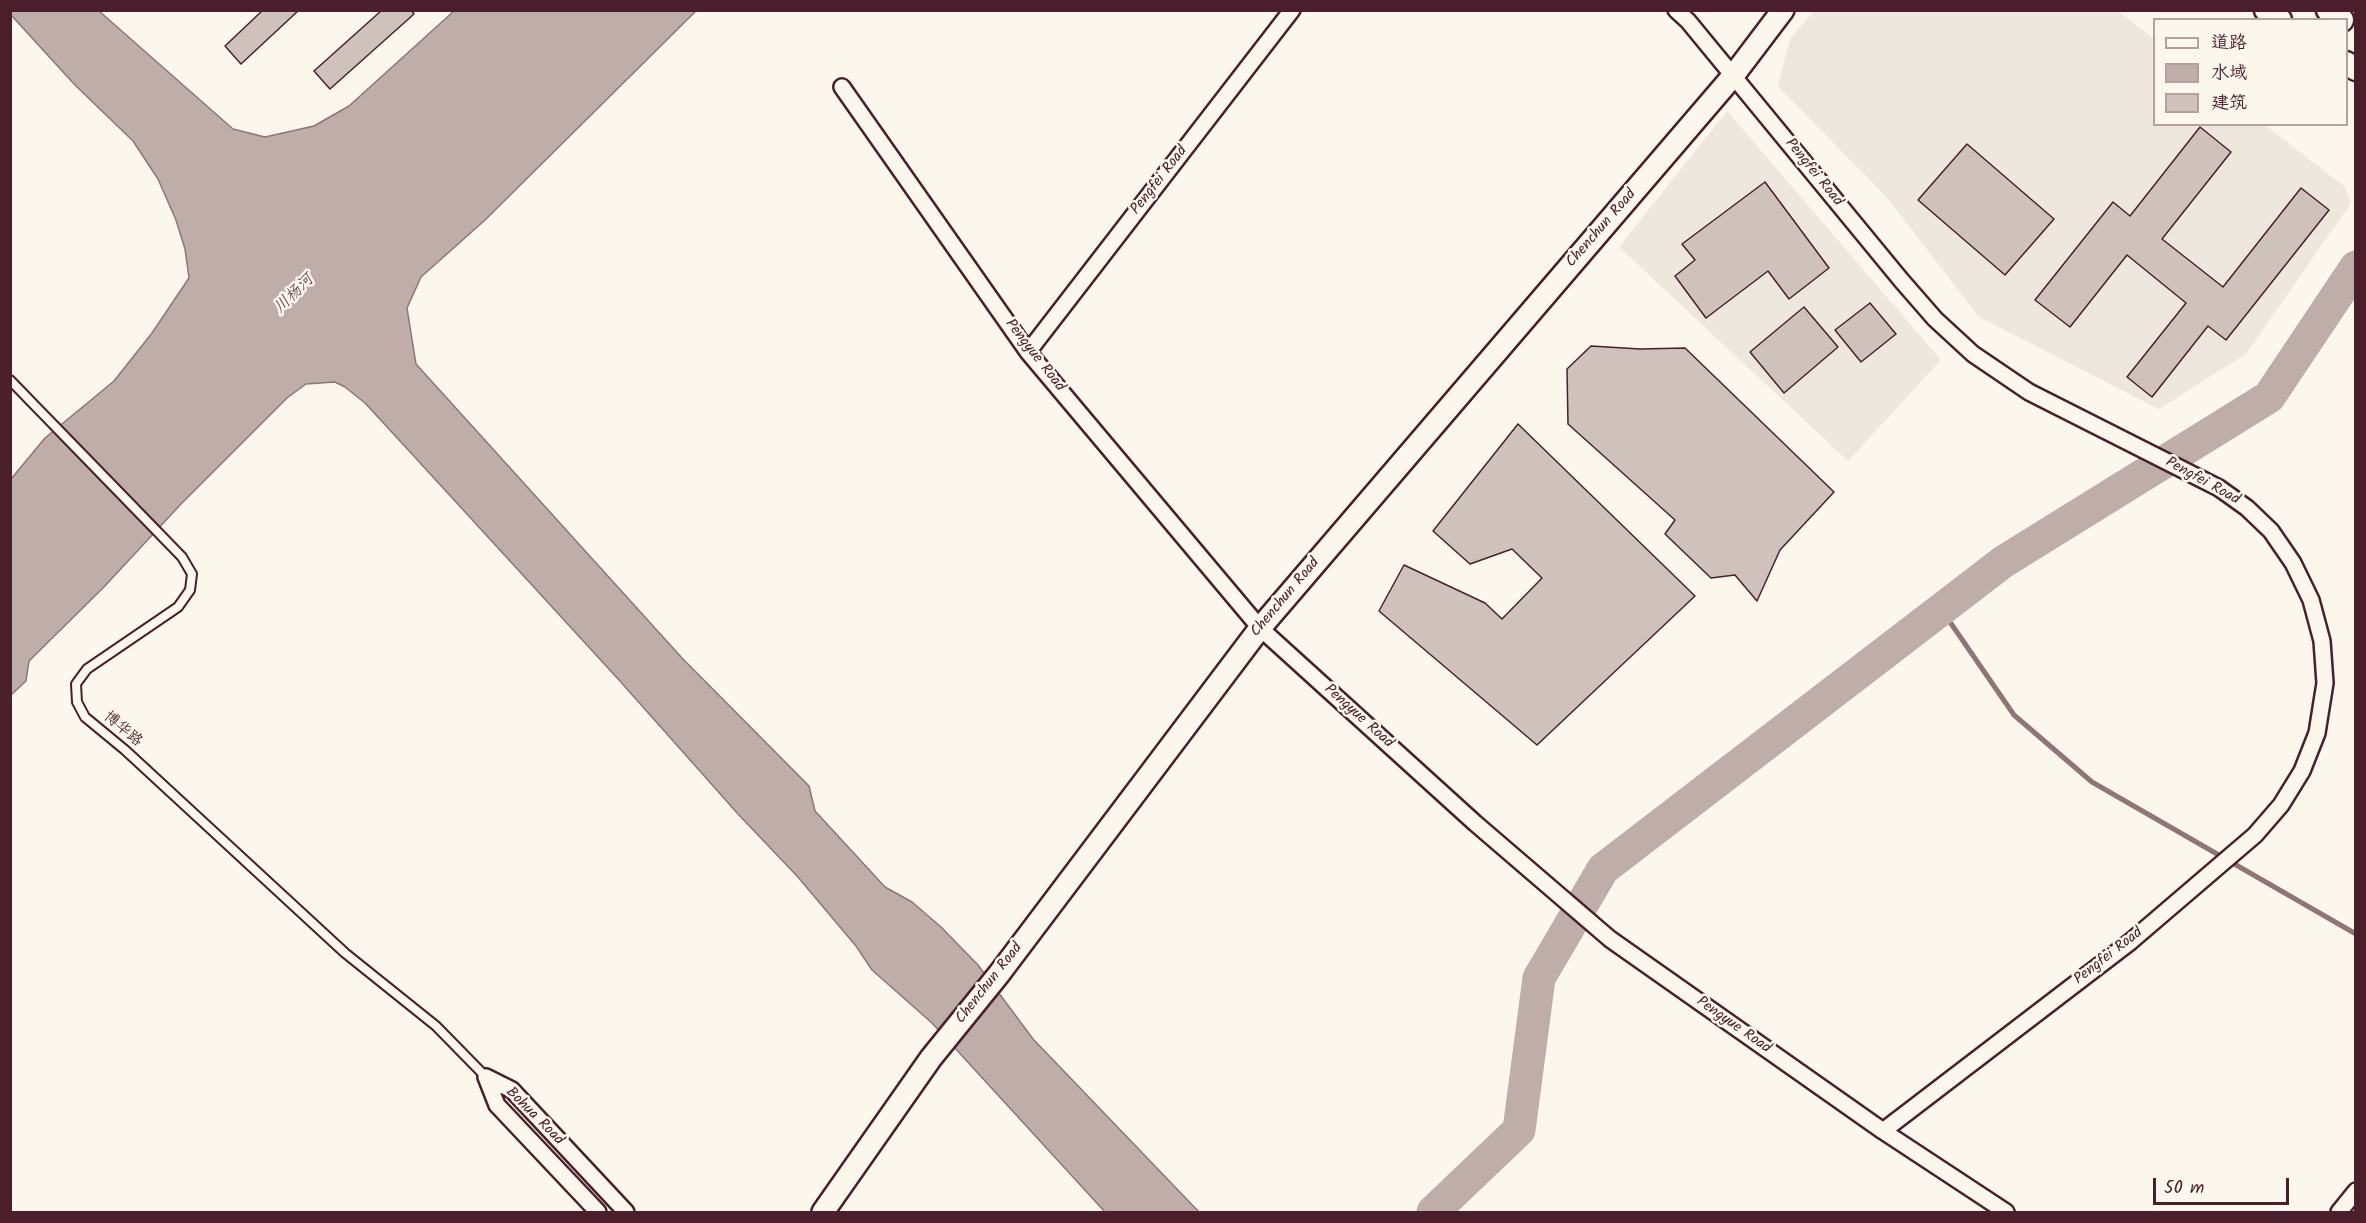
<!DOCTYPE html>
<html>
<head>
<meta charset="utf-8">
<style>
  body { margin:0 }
  #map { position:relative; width:2366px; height:1223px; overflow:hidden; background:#fbf7ec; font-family:Kalam,"LXGW WenKai TC",sans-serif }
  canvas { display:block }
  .frame { position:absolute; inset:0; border:12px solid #4a1f2b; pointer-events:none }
  .legend { position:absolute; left:2153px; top:18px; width:195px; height:108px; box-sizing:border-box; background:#fbf7ec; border:2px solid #b4a19f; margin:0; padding:8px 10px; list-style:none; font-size:18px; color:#4a1f2b }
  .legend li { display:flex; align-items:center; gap:12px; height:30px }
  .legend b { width:30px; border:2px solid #b4a19f }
  .scale { position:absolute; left:2153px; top:1178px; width:136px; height:27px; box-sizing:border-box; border:3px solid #4a1f2b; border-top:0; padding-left:8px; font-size:18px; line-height:21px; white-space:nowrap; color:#4a1f2b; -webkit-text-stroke:4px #fbf7ec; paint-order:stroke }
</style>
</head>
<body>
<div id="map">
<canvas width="2366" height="1223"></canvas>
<div class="frame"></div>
<ul class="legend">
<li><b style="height:8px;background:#fbf7ec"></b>道路</li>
<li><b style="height:16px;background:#bfadaa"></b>水域</li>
<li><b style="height:16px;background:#cfc2bc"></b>建筑</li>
</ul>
<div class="scale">50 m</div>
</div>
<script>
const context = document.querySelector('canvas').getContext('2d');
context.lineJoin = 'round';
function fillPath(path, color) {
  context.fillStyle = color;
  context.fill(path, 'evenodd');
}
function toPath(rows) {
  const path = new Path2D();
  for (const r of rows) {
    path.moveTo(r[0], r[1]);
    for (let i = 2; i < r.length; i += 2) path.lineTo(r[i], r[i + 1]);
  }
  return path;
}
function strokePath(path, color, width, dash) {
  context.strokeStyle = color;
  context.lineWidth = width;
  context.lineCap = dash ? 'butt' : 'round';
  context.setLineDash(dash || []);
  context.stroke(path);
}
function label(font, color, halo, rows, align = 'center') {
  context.font = font + ' Kalam,"LXGW WenKai TC",sans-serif';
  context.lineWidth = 5;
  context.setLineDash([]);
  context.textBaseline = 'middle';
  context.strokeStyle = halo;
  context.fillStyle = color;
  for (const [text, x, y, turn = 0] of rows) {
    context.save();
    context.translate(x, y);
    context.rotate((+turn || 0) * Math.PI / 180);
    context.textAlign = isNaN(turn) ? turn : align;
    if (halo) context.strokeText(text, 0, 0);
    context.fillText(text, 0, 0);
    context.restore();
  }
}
const built = toPath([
  [1814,11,2118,11,2154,39,2154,124,2265,125,2345,187,2351,203,2246,354,2159,409,1979,317,1888,199,1778,86,1790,39],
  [1727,111,1941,360,1848,461,1619,247]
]);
const water = toPath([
  [11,11,99,11,233,129,265,137,314,126,349,106,454,11,696,11,484,221,421,277,407,308,416,364,682,658,809,786,815,811,885,887,912,902,941,927,978,965,1033,1039,1199,1212,1105,1212,932,1023,872,970,856,946,797,876,738,814,619,680,400,441,365,403,345,387,335,382,306,384,287,398,181,504,103,588,29,661,26,681,11,695,11,479,45,438,114,381,152,333,189,278,185,249,176,220,158,179,133,141,75,85,11,15,11,11]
]);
const stream = toPath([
  [1941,609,2014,715,2092,782,2356,934]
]);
const river = toPath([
  [1433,1212,1519,1130,1539,978,1603,869,2003,562,2269,397,2356,267]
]);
const building = toPath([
  [263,10,299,10,241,64,225,46,263,10],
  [382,10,411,10,414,14,330,89,314,71,382,10],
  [2200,127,2231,152,2162,239,2223,287,2301,188,2329,210,2226,340,2208,326,2152,397,2127,377,2186,303,2127,255,2070,327,2035,300,2113,202,2130,216,2200,127],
  [1967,144,2054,219,2005,275,1918,200,1967,144],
  [1765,182,1829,268,1789,299,1768,271,1706,318,1675,276,1695,260,1682,244,1765,182],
  [1870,303,1896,334,1861,362,1835,330,1870,303],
  [1804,307,1838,347,1784,393,1750,352,1804,307],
  [1591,346,1640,349,1685,348,1834,492,1780,550,1757,601,1735,575,1711,578,1665,534,1675,520,1568,424,1567,369,1591,346],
  [1518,424,1695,596,1537,745,1379,611,1404,565,1485,603,1502,619,1542,578,1512,549,1470,564,1433,531,1518,424]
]);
const lane = toPath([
  [10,380,182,557,192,574,190,590,178,607,87,669,76,684,77,702,85,717,125,750,345,953,436,1026,486,1077]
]);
const street = toPath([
  [1676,10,1688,21,1901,280,1935,319,1973,354,2029,392,2219,488,2247,508,2271,531,2293,563,2311,600,2322,641,2325,683,2317,733,2302,771,2281,805,2255,835,2130,942,1883,1131],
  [842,87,1028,352,1260,628,1475,823,1610,939,1883,1131,2006,1212],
  [1028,352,1292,10],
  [486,1077,512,1090,626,1212],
  [486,1077,497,1105,598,1212],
  [2339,1212,2356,1191]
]);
const secondary = toPath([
  [823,1212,931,1058,999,974,1260,628,1733,76,1783,10]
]);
const primary = toPath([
  [2266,10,2280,20],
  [2328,10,2342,20],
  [2346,63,2356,69]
]);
const streetNames = [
  ["Pengfei Road",1813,173,51],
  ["Pengfei Road",1160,181,-52],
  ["Chenchun Road",1602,229,-49],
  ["Pengyue Road",1034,356,52],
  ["Pengfei Road",2202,482,29],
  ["Chenchun Road",1286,598,-50],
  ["Pengyue Road",1358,717,42],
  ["博华路",122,730,40],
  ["Pengfei Road",2109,957,-38],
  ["Chenchun Road",990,984,-52],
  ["Pengyue Road",1733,1026,35],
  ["Bohua Road",534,1117,45]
];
const waterNames = [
  ["川杨河",295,295,-45]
];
fillPath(built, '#eee7de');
fillPath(water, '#bfadaa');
strokePath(water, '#907477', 1.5);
strokePath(stream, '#907477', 5);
strokePath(river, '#bfadaa', 33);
fillPath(building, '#cfc2bc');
strokePath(building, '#4a1f2b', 1.5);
strokePath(lane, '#4a1f2b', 12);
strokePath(street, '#4a1f2b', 20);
strokePath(secondary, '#4a1f2b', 26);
strokePath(primary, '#4a1f2b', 27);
strokePath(lane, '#fbf7ec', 8);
strokePath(street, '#fbf7ec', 15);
strokePath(secondary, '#fbf7ec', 21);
strokePath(primary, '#fbf7ec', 22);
label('15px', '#4a1f2b', '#fbf7ec', streetNames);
label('italic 16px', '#6d4a51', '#fbf7ec', waterNames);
</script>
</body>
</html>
